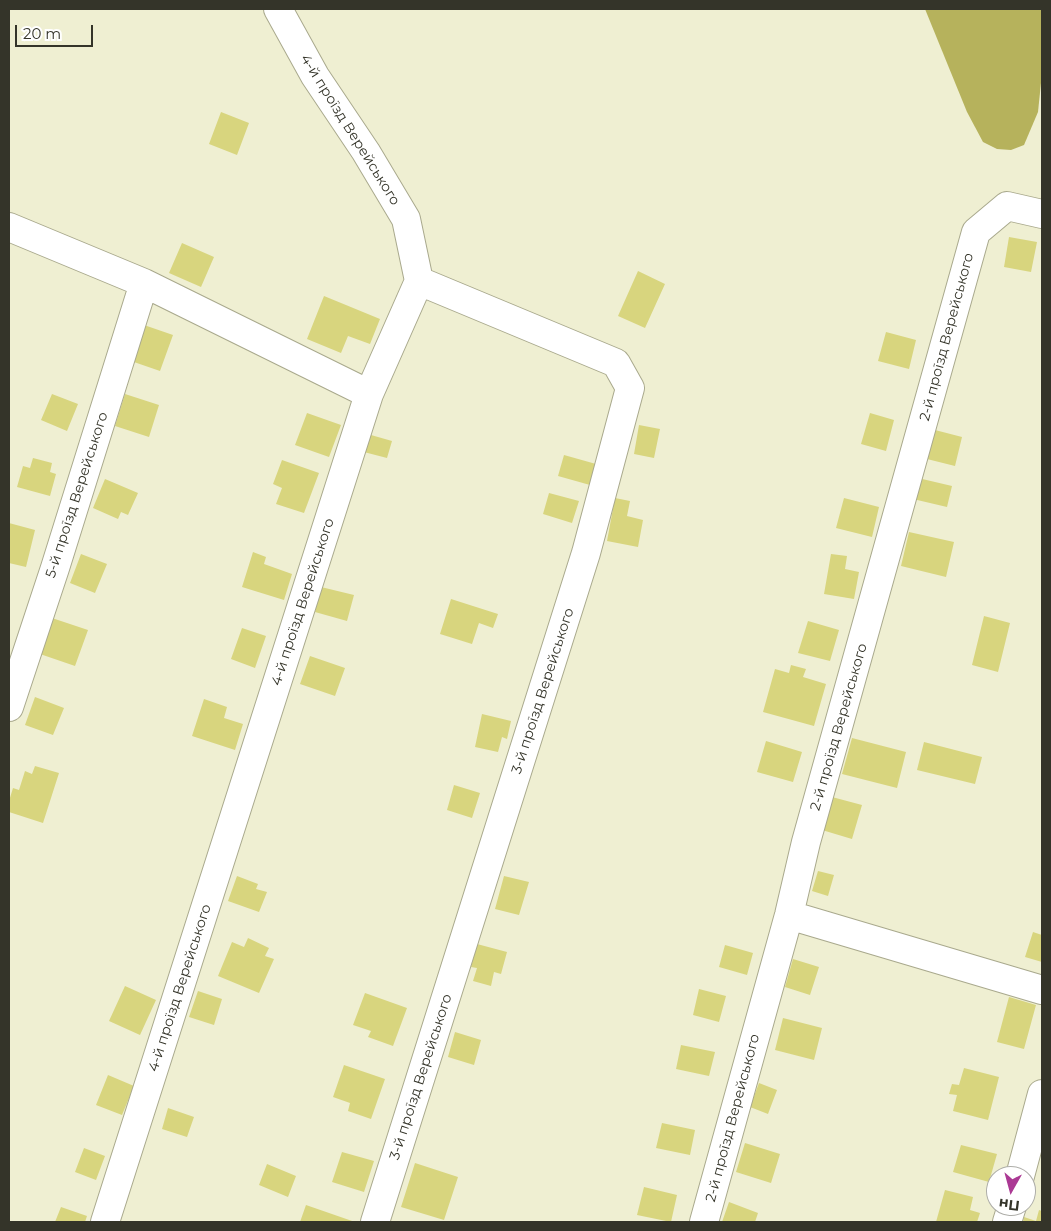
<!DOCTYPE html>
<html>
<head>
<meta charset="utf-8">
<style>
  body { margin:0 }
  #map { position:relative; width:1051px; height:1231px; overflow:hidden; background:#efefd2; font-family:Montserrat,sans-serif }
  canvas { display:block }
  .frame { position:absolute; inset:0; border:10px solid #343429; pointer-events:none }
  .north { position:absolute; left:986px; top:1166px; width:50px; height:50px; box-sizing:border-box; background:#fff; border:1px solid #aeaea9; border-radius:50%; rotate:187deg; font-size:14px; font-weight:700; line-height:20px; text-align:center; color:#343429 }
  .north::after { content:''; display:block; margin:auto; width:18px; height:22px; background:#ab3994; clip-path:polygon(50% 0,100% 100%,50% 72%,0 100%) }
  .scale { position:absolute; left:15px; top:25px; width:78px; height:22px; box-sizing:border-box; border:2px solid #343429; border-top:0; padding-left:6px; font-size:15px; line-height:18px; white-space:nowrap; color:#343429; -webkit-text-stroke:4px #fff; paint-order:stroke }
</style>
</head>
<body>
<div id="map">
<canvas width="1051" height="1231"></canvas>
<div class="frame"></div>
<div class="north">Пн</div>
<div class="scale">20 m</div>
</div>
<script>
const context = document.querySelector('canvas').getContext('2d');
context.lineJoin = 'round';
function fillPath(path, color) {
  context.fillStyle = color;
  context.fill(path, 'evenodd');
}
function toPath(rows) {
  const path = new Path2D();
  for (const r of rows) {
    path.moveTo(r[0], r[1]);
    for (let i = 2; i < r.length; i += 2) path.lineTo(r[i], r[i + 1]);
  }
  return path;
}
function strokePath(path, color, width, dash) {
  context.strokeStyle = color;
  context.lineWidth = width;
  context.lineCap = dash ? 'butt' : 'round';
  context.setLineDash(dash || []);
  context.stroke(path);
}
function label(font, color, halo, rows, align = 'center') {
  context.font = font + ' Montserrat,sans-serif';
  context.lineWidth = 4.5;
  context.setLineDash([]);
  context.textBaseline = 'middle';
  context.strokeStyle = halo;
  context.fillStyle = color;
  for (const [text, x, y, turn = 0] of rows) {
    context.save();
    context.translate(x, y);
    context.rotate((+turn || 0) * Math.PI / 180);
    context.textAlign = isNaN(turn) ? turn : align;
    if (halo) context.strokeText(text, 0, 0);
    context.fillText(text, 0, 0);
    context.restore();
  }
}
const forest = toPath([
  [925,9,1042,9,1042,73,1038,112,1024,145,1011,150,997,149,983,142,967,112]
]);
const building = toPath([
  [221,112,249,123,237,155,209,144],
  [1009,237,1037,242,1031,272,1004,267],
  [182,243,214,257,201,287,169,273],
  [638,271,665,284,645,328,618,316],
  [324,296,380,319,370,344,348,336,341,353,307,339],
  [144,325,173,335,160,371,131,361],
  [886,332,916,340,909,369,878,361],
  [52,394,78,404,67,431,41,420],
  [125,394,159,405,149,437,115,426],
  [307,413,341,425,329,457,295,445],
  [870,413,894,420,886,451,861,444],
  [639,425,660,429,654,458,634,454],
  [935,430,962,437,955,466,927,459],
  [364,433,392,441,387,458,360,451],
  [564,455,596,464,590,485,558,476],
  [33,458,52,463,50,472,56,474,50,496,17,487,23,466,30,468],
  [282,460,319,473,304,513,276,504,282,488,273,484],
  [918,478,952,486,947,507,913,499],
  [105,479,138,493,128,515,121,512,118,519,93,508],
  [549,493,579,501,572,523,543,514],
  [615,498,630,501,627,516,643,520,638,547,607,541],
  [844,498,879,507,872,537,836,528],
  [9,523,35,530,26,567,9,563],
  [909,532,954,542,946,577,901,566],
  [253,552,266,557,264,564,292,574,284,600,242,587],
  [81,554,107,564,95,593,70,583],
  [831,554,847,556,845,569,859,572,854,599,824,594],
  [321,587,354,595,347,621,315,612],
  [451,599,498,614,493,628,479,623,472,644,440,634],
  [984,616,1010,623,998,672,972,665],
  [52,618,88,630,75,666,40,654],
  [808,621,839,630,830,661,798,653],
  [242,628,266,636,255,668,231,659],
  [310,656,345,668,335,696,300,684],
  [791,665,806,669,803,677,826,684,814,726,763,712,775,669,789,673],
  [35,697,64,708,53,735,25,725],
  [204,699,227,707,224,718,243,724,235,750,192,736],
  [482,714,511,721,507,739,502,737,498,752,475,747],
  [852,738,906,752,897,788,842,774],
  [766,741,802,752,793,782,757,772],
  [924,742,982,757,975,784,917,770],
  [35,766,59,773,43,823,9,812,9,801,13,788,19,790,25,771,32,774],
  [454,785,480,793,472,818,447,810],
  [832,797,862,805,852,839,822,830],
  [818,871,834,875,828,896,812,891],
  [237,876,258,884,256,889,267,892,259,912,228,901],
  [504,876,529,882,519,915,495,909],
  [1033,932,1042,935,1042,962,1025,957],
  [248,938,269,948,265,956,274,959,259,993,218,976,232,942,244,947],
  [477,944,507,952,501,974,494,972,491,986,473,981,477,968,471,967],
  [725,945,753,953,747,975,719,967],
  [793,959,819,967,810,995,785,987],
  [125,986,156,1000,140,1035,109,1021],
  [699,989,726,996,719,1022,693,1015],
  [198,991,222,999,214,1025,189,1017],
  [365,993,407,1008,393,1046,368,1037,371,1031,353,1025],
  [1009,997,1036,1005,1024,1049,997,1042],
  [783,1018,822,1028,814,1060,775,1050],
  [455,1032,481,1040,474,1065,448,1057],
  [681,1045,715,1052,709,1076,676,1069],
  [344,1065,385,1079,371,1119,348,1111,350,1103,333,1097],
  [964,1068,999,1077,988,1120,953,1111,957,1095,949,1094,952,1084,959,1085],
  [108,1075,134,1086,122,1115,96,1105],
  [759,1083,777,1090,768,1114,750,1107],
  [168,1108,194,1117,187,1137,162,1129],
  [662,1123,695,1130,690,1155,656,1148],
  [745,1143,780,1154,771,1183,736,1172],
  [961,1145,997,1154,989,1182,953,1172],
  [84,1148,105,1156,96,1180,75,1172],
  [342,1152,374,1161,364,1192,332,1182],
  [415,1163,458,1177,444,1220,401,1207],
  [267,1164,296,1176,288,1197,259,1185],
  [644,1187,677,1195,671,1222,637,1215],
  [945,1190,973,1197,970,1210,980,1213,977,1222,936,1222],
  [729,1202,758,1213,755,1222,722,1222],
  [306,1205,355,1222,300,1222],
  [61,1207,87,1216,85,1222,55,1222],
  [1039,1210,1042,1211,1042,1222,1023,1222,1024,1217,1036,1221]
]);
const minor = toPath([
  [9,227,144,283,369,394],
  [9,707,55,568,144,283],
  [789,915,1042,990],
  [1020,1176,1042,1094],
  [105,1222,369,394,419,281,406,219,366,152,315,76,278,9],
  [375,1222,586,553,630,388,616,363,419,281],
  [704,1222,789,915,806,842,976,232,1007,206,1042,214],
  [1007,1222,1012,1206]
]);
const streetNames = [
  ["4-й проїзд Верейського",350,130,58],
  ["2-й проїзд Верейського",947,337,-75],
  ["5-й проїзд Верейського",77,495,-72],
  ["4-й проїзд Верейського",303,602,-72],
  ["3-й проїзд Верейського",543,691,-72],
  ["2-й проїзд Верейського",839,727,-74],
  ["4-й проїзд Верейського",180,988,-72],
  ["3-й проїзд Верейського",421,1077,-72],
  ["2-й проїзд Верейського",733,1118,-75]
];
fillPath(forest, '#b6b25c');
fillPath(building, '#d8d57e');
strokePath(minor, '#a9a98d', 30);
strokePath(minor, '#fff', 28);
label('14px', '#343429', '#fff', streetNames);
</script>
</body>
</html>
